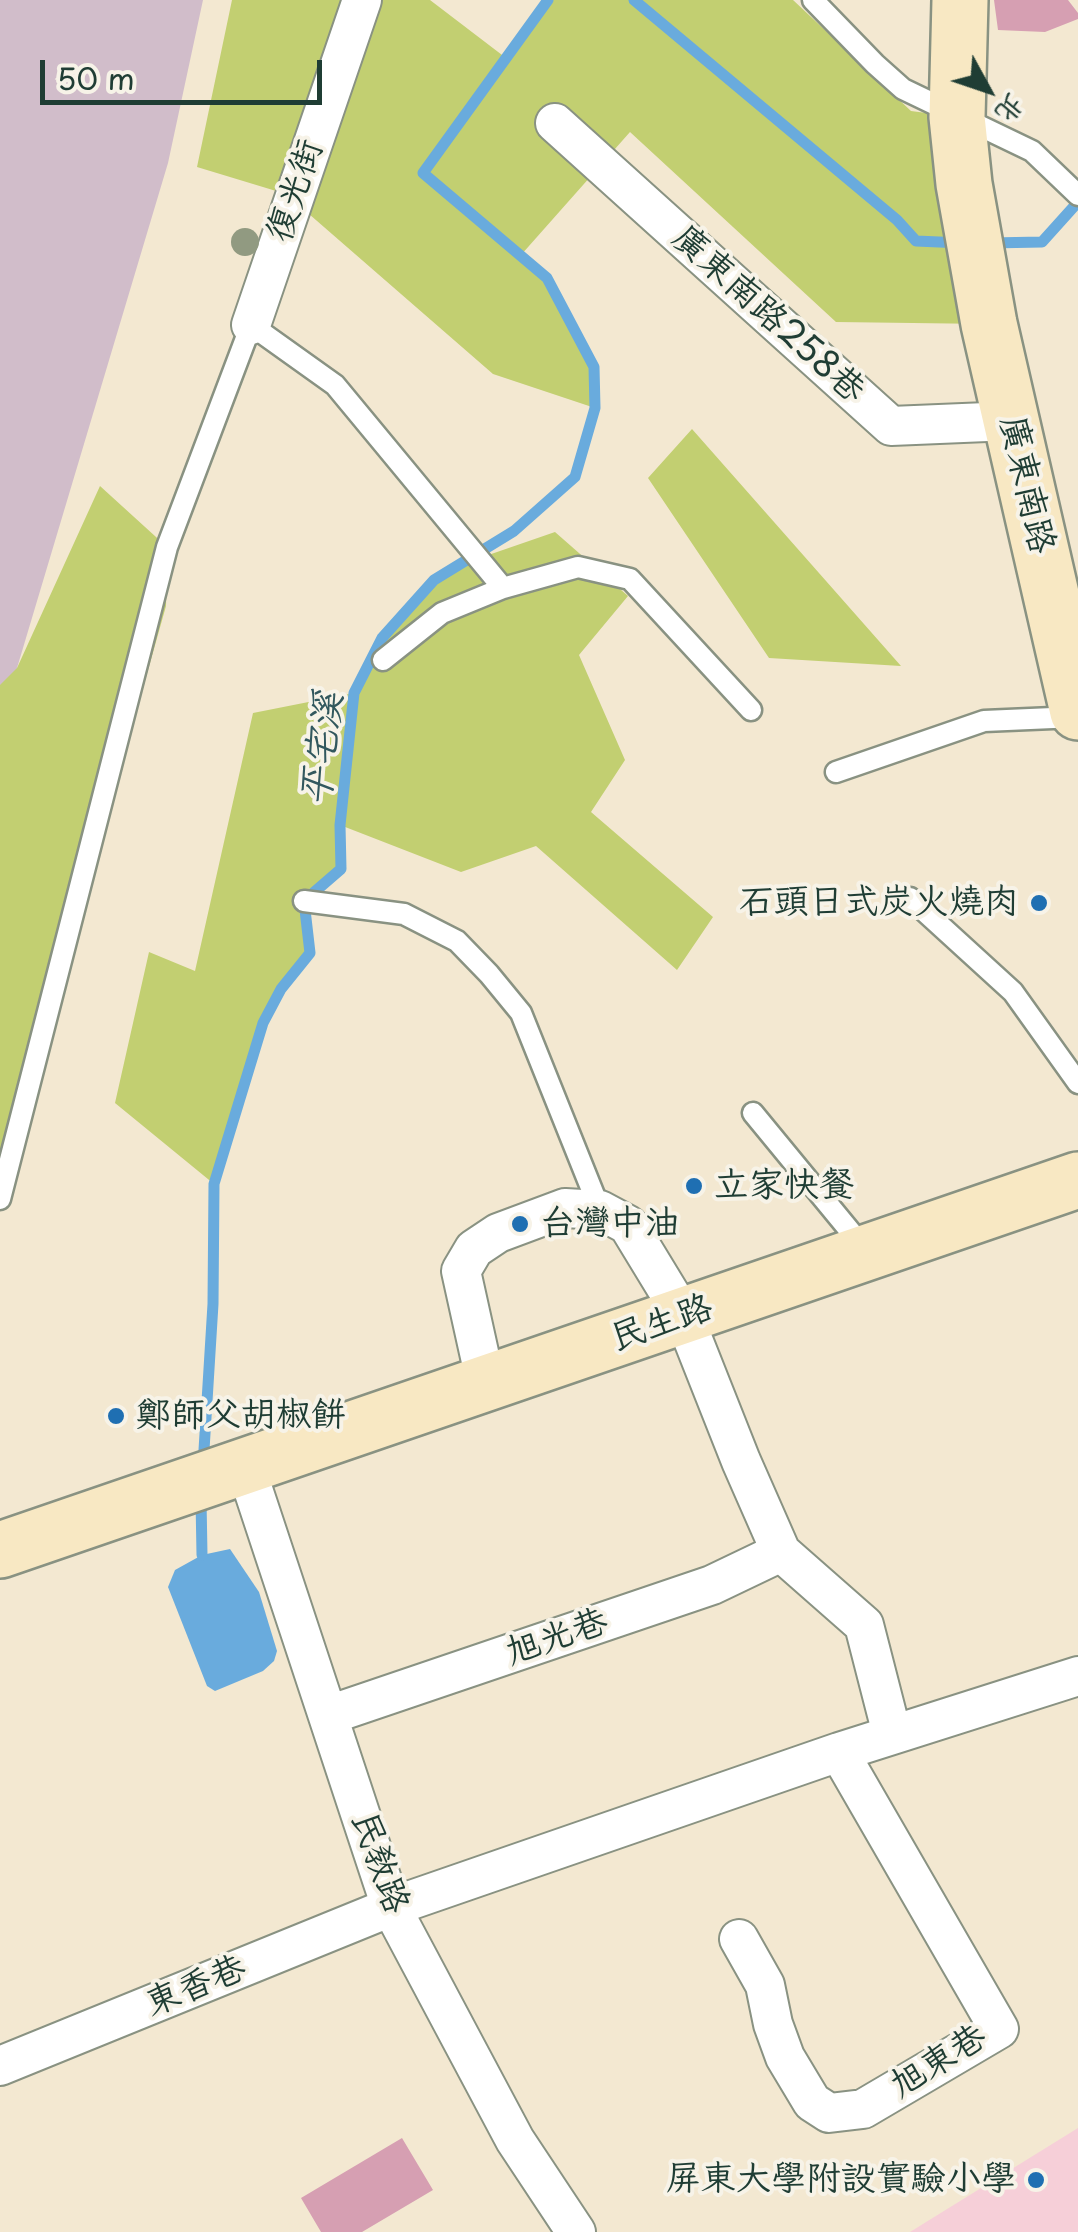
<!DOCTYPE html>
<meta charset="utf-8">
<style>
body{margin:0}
#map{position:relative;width:1078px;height:2232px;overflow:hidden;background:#f3e8d1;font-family:"Playpen Sans","LXGW WenKai TC",sans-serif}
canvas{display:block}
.north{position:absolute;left:938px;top:40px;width:100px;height:100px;-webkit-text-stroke:8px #f7f3e8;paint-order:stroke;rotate:130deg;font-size:28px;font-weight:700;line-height:40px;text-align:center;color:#1f3d34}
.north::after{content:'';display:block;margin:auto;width:35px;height:45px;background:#1f3d34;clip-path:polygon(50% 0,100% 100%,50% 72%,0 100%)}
.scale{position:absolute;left:40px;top:60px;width:282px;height:45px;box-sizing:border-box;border:5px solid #1f3d34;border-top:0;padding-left:12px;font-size:30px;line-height:35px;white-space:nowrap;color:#1f3d34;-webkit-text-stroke:8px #f7f3e8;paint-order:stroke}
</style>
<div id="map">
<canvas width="1078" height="2232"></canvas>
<div class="north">北</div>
<div class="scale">50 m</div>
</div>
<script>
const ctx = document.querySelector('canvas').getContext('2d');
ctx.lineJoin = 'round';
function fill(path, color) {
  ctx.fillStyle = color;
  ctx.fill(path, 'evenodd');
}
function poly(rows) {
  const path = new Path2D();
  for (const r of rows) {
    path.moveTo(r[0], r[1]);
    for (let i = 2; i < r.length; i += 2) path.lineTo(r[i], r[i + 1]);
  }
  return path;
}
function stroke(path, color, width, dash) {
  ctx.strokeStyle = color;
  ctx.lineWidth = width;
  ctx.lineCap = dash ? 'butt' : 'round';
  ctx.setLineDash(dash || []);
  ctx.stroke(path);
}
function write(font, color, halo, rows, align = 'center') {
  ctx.font = font + ' "Playpen Sans","LXGW WenKai TC",sans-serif';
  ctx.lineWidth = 8;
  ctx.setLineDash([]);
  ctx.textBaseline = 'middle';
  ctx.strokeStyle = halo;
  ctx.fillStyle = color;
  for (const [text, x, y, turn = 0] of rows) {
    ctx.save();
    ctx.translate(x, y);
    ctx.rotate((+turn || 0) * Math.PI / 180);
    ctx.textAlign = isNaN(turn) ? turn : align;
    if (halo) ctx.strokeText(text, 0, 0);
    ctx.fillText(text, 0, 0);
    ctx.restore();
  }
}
fill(poly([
 [1078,2128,1078,2232,910,2232]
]), '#f6cfd8');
fill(poly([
 [0,0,203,0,168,163,17,668,0,787]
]), '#d1bdca');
fill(poly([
 [232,0,430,0,506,58,548,0,793,0,911,111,957,117,989,324,836,322,630,132,521,255,547,278,594,367,595,408,493,374,286,194,197,167],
 [692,429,901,666,769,658,648,478],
 [100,486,167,547,166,606,62,977,0,1182,0,685,17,668],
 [555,532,628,596,579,655,625,760,591,812,713,917,677,970,536,846,461,872,340,825,341,869,305,901,310,953,281,989,263,1023,214,1184,115,1103,149,952,195,971,253,713,354,693,382,638,434,580,471,561]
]), '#c2cf71');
fill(poly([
 [230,1549,259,1592,277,1651,274,1661,263,1671,215,1691,207,1686,168,1587,175,1570,202,1555]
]), '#69abdd');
stroke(poly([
 [634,0,897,220,916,241,962,243],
 [990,243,1042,242,1078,202],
 [203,1466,213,1304,214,1184,263,1023,281,989,310,953,304,901,341,869,340,825,354,693,382,638,434,580,514,531,575,477,595,408,594,367,547,278,423,173,548,0],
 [201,1499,202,1555]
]), '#69abdd', 11);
fill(poly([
 [994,0,1068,0,1078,13,1078,19,1045,32,998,30],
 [402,2138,433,2190,362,2232,321,2232,301,2198]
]), '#d69fb2');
const lane = poly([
 [813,0,875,64,903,89,1032,151,1078,195],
 [383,660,442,613,503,588,578,567,630,579,751,710],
 [836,772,984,721,1076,717],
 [910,898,1013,992,1078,1083],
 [304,901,404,914,457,941,489,974,521,1013,600,1210],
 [753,1113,864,1248],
 [0,1199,167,547,251,325,335,385,503,588]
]);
const street = poly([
 [555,123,891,426,1011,421],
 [251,325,362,0],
 [486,1384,461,1271,474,1249,498,1233,565,1208,600,1210,628,1225,684,1317,741,1461,781,1552,864,1625,892,1734],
 [245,1465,391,1907,515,2140,576,2232],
 [329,1715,712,1585,781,1552],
 [739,1939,765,1985,773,2024,785,2057,812,2102,829,2113,863,2109,999,2029,839,1752],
 [0,2066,391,1907,839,1752,1078,1676]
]);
const secondary = poly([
 [960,0,957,117,964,184,989,324,1078,712],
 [0,1550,1078,1180]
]);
stroke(lane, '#899282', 25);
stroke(street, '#899282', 42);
stroke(secondary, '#899282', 60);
stroke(lane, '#fff', 20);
stroke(street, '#fff', 38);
stroke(secondary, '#f8e8c3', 55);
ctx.fillStyle = '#919a81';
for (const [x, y] of [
 [245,242]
]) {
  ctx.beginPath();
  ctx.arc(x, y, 14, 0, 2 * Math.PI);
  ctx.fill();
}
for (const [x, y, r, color] of [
 [1039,903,10,"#1f6fb2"],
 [694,1186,10,"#1f6fb2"],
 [520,1224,10,"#1f6fb2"],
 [116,1416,10,"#1f6fb2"],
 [1036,2180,10,"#1f6fb2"]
]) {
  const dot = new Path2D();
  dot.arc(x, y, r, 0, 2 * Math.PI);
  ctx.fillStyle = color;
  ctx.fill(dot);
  stroke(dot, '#f7f3e8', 4);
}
write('35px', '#1f3d34', '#f7f3e8', [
 ["復光街",296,191,-71],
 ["廣東南路258巷",768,315,42],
 ["廣東南路",1026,485,77],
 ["民生路",662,1324,-19],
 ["旭光巷",557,1638,-19],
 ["民教路",379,1863,70],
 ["東香巷",196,1987,-22],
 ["旭東巷",939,2062,-32]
]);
write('35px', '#1f3d34', '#f7f3e8', [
 ["石頭日式炭火燒肉",1019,903,"right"],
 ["立家快餐",714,1186],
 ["台灣中油",540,1224],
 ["鄭師父胡椒餅",136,1416],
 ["屏東大學附設實驗小學",1016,2180,"right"]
], 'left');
write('italic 38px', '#32585e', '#f7f3e8', [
 ["平宅溪",324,749,-83]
]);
</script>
